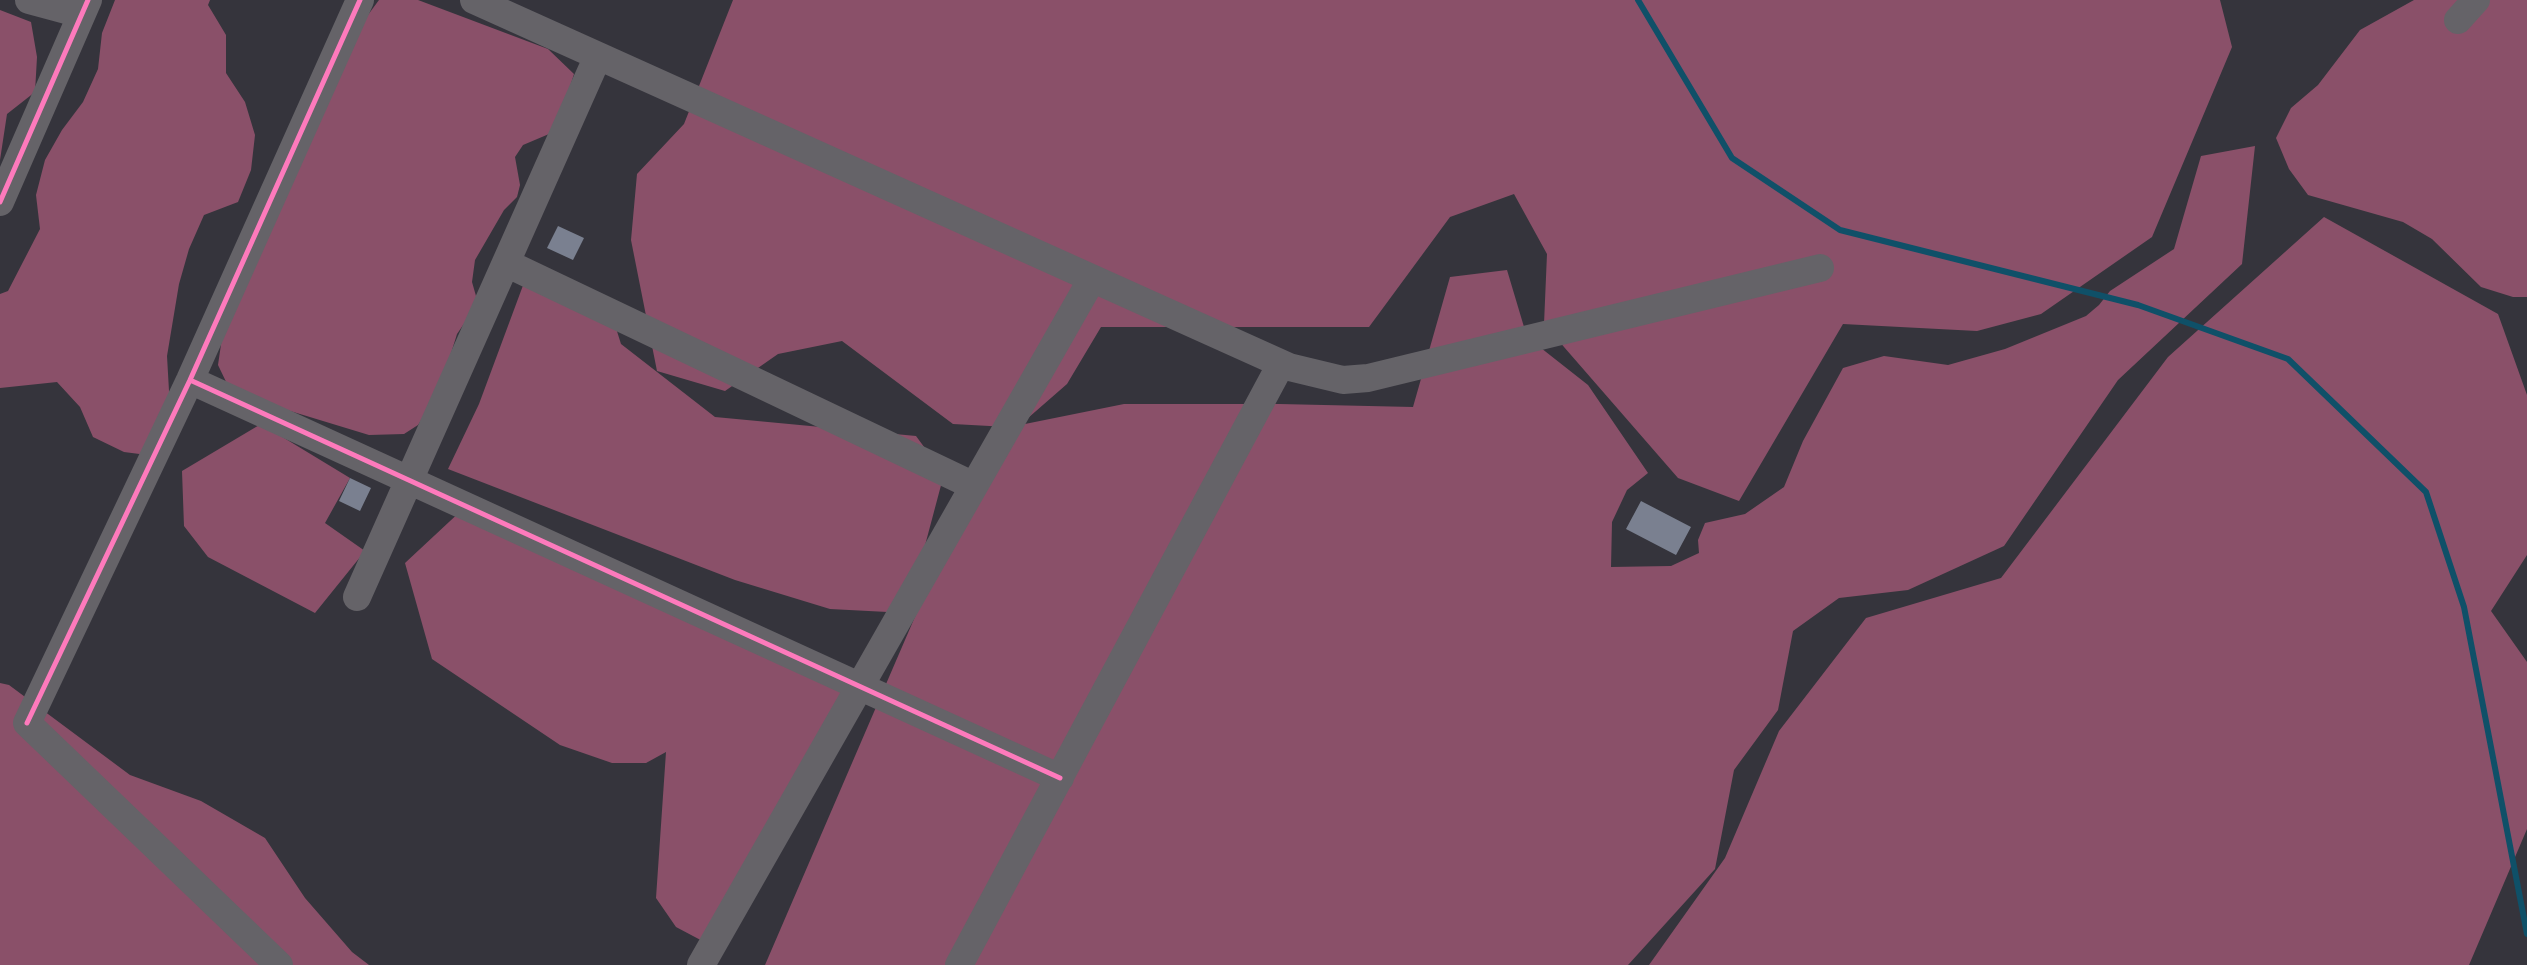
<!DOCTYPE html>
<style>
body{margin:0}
canvas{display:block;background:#35343c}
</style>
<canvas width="2527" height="965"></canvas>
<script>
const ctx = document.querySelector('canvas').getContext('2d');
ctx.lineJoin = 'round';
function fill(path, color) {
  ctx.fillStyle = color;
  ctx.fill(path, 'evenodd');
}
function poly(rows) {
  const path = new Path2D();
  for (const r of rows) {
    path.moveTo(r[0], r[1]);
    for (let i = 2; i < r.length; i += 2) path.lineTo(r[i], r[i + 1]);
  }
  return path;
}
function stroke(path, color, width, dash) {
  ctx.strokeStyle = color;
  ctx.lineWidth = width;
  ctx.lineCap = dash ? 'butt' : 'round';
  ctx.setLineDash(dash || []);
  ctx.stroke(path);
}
fill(poly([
 [115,0,210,0,208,5,226,35,226,73,245,102,255,135,251,170,238,202,204,215,189,249,179,284,167,356,171,426,155,456,124,452,93,437,80,407,57,382,0,388,0,294,8,291,40,229,36,195,45,160,62,130,83,102,98,69,102,33],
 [379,0,418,0,548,49,574,74,558,124,549,134,523,145,515,157,520,185,517,197,504,210,475,260,472,282,478,303,457,334,438,395,418,425,404,434,369,435,277,407,230,390,218,365,223,331,351,38],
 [733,0,2220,0,2232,47,2152,237,2041,314,1977,331,1843,324,1739,501,1678,478,1544,324,1547,254,1514,194,1450,217,1369,327,1101,327,1067,384,1020,425,1124,404,1279,404,1413,407,1450,277,1507,270,1527,337,1588,385,1648,473,1627,490,1612,522,1611,567,1671,566,1699,553,1698,540,1705,523,1745,514,1784,487,1803,441,1843,368,1884,356,1948,365,2005,349,2086,316,2099,305,2110,291,2174,249,2201,156,2255,146,2242,264,2118,380,2004,546,1908,590,1839,598,1793,631,1778,710,1734,770,1715,869,1628,965,765,965,936,568,1008,427,953,424,842,341,778,354,725,391,657,371,631,240,637,174,684,124],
 [2414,0,2527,0,2527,297,2513,297,2481,287,2432,239,2403,222,2308,195,2289,169,2276,138,2291,108,2318,85,2360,30],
 [0,10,31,22,37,57,35,92,7,114,0,160],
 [2324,217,2498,314,2527,395,2527,555,2491,611,2527,662,2527,829,2469,965,1649,965,1725,858,1779,731,1866,618,2001,578,2168,357],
 [528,272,610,309,621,344,715,417,916,436,944,474,907,613,830,609,735,580,448,469,479,404],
 [261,424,350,478,325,523,365,551,315,613,208,557,184,526,182,471],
 [464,508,845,685,710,945,676,927,656,898,666,752,646,763,612,763,560,745,432,659,405,563],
 [0,683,9,685,130,775,201,801,265,838,305,898,352,952,369,965,0,965]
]), '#8a5069');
stroke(poly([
 [1638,0,1732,158,1840,230,2138,305,2288,359,2426,492,2464,607,2527,934]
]), '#0f5068', 6);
fill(poly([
 [558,226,584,238,573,260,547,248],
 [350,478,371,488,360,511,339,501],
 [1641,501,1691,527,1676,555,1626,529]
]), '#7a8090');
stroke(poly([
 [29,0,81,14],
 [474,0,1289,367,1343,380,1368,378,1820,268],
 [2458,20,2476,0],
 [0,202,88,0],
 [506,263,974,486],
 [190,380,1060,778],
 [357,597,598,56],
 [279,965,27,723,190,380,360,0],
 [701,965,1092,279],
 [959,965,1281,364]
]), '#656368', 28);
stroke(poly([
 [0,202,88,0],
 [190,380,1060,778],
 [27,723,190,380,360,0]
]), '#fd7abc', 5);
</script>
